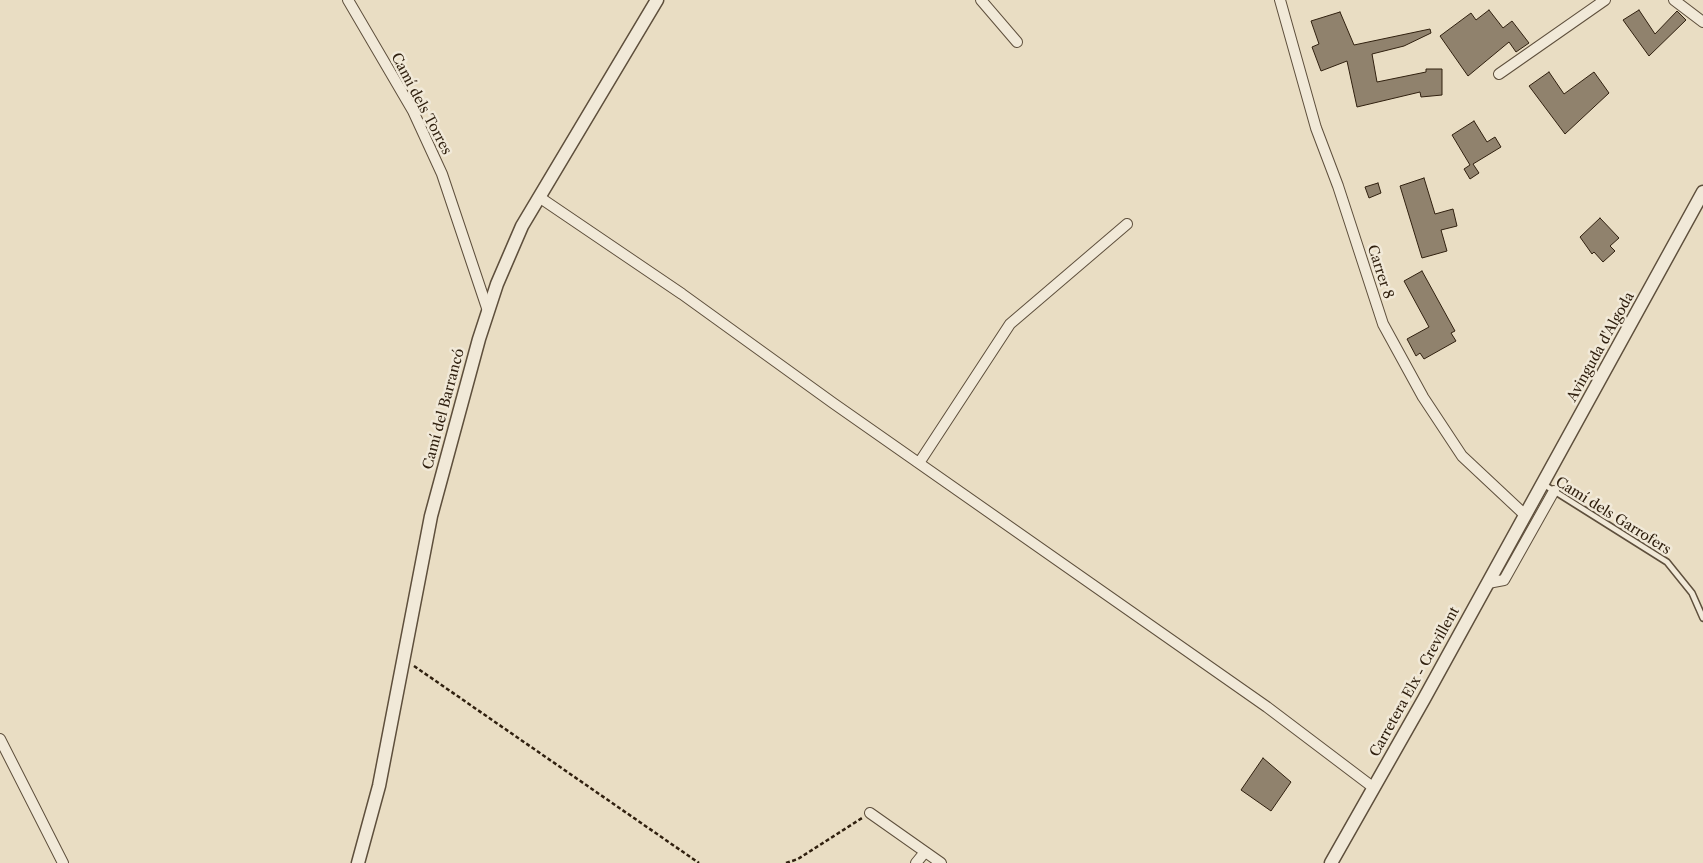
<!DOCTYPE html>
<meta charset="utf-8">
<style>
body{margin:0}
canvas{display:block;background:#e9ddc3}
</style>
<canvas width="1703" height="863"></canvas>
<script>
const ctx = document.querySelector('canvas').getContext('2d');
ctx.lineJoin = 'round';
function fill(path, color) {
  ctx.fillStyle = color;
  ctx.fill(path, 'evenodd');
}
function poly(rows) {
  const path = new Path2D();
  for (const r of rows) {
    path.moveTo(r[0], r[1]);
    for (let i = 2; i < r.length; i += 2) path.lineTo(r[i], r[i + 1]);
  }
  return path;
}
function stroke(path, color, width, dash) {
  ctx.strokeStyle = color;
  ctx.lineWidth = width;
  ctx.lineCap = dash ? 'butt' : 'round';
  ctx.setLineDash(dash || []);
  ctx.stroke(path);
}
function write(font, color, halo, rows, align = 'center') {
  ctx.font = font + ' "Libre Caslon Text",serif';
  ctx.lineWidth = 5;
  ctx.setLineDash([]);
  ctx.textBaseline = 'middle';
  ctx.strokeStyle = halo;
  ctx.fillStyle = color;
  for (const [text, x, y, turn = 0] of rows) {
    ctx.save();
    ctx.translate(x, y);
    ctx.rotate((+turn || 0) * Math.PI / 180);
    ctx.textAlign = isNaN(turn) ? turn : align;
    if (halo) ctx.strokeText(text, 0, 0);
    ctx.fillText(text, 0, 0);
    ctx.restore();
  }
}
const building = poly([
 [1489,10,1503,28,1512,21,1529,43,1516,52,1509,42,1468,76,1440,36,1471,13,1476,20,1489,10],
 [1639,10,1655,34,1677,11,1686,20,1649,56,1623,20,1639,10],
 [1340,12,1354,45,1430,29,1431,33,1404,46,1372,54,1377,82,1426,72,1426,69,1442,69,1442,95,1421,97,1420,92,1357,107,1347,61,1321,71,1312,47,1319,44,1311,21,1340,12],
 [1549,72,1564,94,1594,72,1609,93,1565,134,1529,86,1549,72],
 [1474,121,1487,142,1495,137,1501,147,1473,164,1479,173,1470,179,1464,169,1470,165,1452,135,1474,121],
 [1424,178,1435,214,1453,209,1457,226,1441,230,1447,251,1422,258,1400,186,1424,178],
 [1378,183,1381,193,1369,198,1365,187,1378,183],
 [1600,218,1619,238,1610,246,1615,251,1603,262,1594,252,1592,254,1580,237,1600,218],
 [1422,271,1455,331,1451,333,1456,341,1424,359,1420,353,1416,356,1407,339,1429,327,1404,281,1422,271],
 [1263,758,1291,782,1271,811,1241,790,1263,758]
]);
fill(building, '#90826d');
stroke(building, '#30200f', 1);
const service = poly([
 [1543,484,1667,562,1692,593,1703,618]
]);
const minor = poly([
 [348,0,413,111,442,174,488,311],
 [981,0,1017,42],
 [1280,0,1316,128,1338,186,1383,324,1423,397,1462,456,1525,515],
 [1674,0,1703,22],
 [1499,74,1605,0],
 [539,197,682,294,833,403,1267,707,1374,788],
 [919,463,1010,324,1127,224],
 [1488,583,1504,580,1554,491],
 [0,739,63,863],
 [870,813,941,863],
 [916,863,925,852]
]);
const tertiary = poly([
 [358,863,379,786,431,516,479,339,497,284,522,226,657,0],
 [1331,863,1424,699,1703,192]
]);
stroke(service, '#5e4f3c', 8);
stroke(minor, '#5e4f3c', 12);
stroke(tertiary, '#5e4f3c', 15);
stroke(poly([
 [414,666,699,863],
 [786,863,798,859,862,818]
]), '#30200f', 2.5, [4, 2.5]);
stroke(service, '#f1e9d8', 5);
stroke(minor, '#f1e9d8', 10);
stroke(tertiary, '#f1e9d8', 12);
write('14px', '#30200f', '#f1e9d8', [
 ["Camí dels Torres",421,104,62],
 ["Carrer 8",1380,272,72],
 ["Avinguda d'Algoda",1601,347,-61],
 ["Camí del Barrancó",444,409,-75],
 ["Camí dels Garrofers",1613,516,32],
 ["Carretera Elx - Crevillent",1415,682,-61]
]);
</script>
